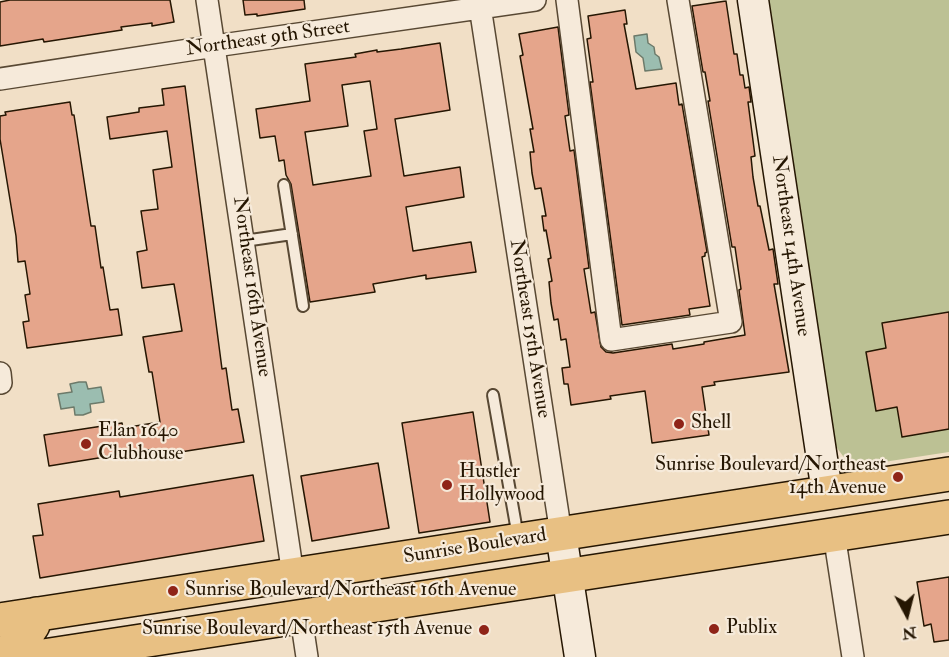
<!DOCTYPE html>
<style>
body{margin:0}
#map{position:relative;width:949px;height:657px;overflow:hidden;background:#f1dfc6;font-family:"IM FELL Double Pica",serif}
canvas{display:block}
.north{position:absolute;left:877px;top:585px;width:60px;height:60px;-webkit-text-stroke:4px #f6eada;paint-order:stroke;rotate:173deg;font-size:16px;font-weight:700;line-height:24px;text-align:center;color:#251602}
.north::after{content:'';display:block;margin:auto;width:21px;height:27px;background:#251602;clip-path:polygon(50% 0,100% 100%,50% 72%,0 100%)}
</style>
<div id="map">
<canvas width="949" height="657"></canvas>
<div class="north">N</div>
</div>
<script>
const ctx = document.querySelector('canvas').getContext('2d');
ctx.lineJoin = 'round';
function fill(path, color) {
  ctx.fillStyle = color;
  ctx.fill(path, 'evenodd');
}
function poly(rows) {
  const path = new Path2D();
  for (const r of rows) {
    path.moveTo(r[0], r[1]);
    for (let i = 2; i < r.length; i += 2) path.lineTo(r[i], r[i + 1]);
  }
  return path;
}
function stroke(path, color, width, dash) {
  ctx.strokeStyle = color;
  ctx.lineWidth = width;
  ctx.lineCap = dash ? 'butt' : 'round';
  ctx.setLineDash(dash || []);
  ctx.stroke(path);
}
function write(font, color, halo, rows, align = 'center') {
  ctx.font = font + ' "IM FELL Double Pica",serif';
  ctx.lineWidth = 4.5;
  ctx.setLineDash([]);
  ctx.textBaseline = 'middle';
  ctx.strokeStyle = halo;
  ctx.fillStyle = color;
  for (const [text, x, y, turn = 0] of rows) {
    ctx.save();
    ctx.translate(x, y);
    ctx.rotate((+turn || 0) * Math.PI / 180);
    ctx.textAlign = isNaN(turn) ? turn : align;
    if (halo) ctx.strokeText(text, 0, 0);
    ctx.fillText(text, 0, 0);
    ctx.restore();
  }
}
fill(poly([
 [765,0,949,0,949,452,851,467,832,441]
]), '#bcc194');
const water = poly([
 [647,34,648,43,654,47,655,54,659,57,662,69,645,71,643,58,636,52,634,36,647,34],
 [79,382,86,382,88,389,101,387,104,402,90,404,91,412,83,415,75,415,74,407,61,409,58,394,72,392,70,384,79,382]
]);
fill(water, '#9bbdb0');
stroke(water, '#6c7a6a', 1.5);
const building = poly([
 [10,0,170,0,174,22,152,26,152,23,121,27,122,30,44,42,43,39,0,46,0,2,10,0],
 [243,0,304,0,305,9,257,16,257,14,245,15,243,0],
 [726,1,734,54,737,54,740,75,743,75,745,88,749,87,751,102,748,102,755,156,751,157,753,177,758,206,760,206,769,250,773,249,778,284,774,284,789,372,714,382,715,385,702,387,709,435,652,443,645,391,610,396,611,399,571,405,568,384,564,384,562,368,570,367,566,339,561,340,558,319,554,320,551,303,549,282,552,281,548,259,551,258,546,230,544,231,542,216,546,216,541,188,535,189,532,173,530,152,534,152,530,129,533,129,520,56,523,55,519,34,558,27,569,115,565,116,570,151,574,150,589,268,584,269,591,313,595,312,601,347,606,352,613,353,672,344,673,349,704,344,704,342,745,335,739,290,741,289,735,247,732,247,708,101,710,101,705,72,703,72,692,6,726,1],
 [625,10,627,24,624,24,636,89,676,83,679,105,682,104,707,252,705,253,705,256,702,257,710,306,689,309,690,315,622,325,590,82,593,82,587,39,591,38,588,16,625,10],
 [440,43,450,110,395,119,404,176,460,167,464,197,406,207,413,251,471,242,476,272,426,279,426,275,373,284,375,292,310,302,291,184,286,175,284,160,279,161,275,136,260,138,256,109,310,101,305,64,356,57,355,54,377,50,377,52,401,49,440,43],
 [370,81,377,129,364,131,371,176,313,185,305,132,348,126,342,85,370,81],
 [185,86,222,369,226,368,232,410,238,409,244,442,155,456,154,449,49,466,44,435,122,423,123,428,160,422,152,372,149,372,143,337,182,331,174,284,142,288,137,252,147,250,141,211,158,209,153,170,172,167,167,131,110,139,107,117,139,112,139,108,164,105,162,89,185,86],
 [70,102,72,115,74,115,91,226,95,226,101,268,103,267,110,310,118,309,122,335,27,348,23,322,29,321,25,295,30,294,25,261,18,262,16,236,0,139,0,116,6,115,5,112,70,102],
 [949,312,949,429,902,437,897,407,876,411,866,352,886,348,882,323,949,312],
 [473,412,490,522,419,533,402,423,473,412],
 [378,463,389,528,312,541,301,476,378,463],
 [253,475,264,541,40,578,33,536,43,535,38,504,119,491,120,497,253,475],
 [949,577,949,640,934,642,931,624,924,626,917,582,949,577]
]);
fill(building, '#e5a58b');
stroke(building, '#251602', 1.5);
const lane = poly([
 [284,185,303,306],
 [244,241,292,234],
 [493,395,518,537]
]);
const street = poly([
 [207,0,293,575],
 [479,0,561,534],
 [567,0,611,340,731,322,678,0],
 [0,79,215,46,535,0],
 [0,373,1,383],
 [834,534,853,657],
 [301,617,307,657]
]);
const secondary = poly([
 [753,0,827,492],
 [561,534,580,657]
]);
const primary = poly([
 [0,620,949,474],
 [2,657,25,637,33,625,36,614],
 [37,657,949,517]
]);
stroke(lane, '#584833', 14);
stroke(street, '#584833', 24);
stroke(secondary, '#251602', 33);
stroke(primary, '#251602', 36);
stroke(lane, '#f6eada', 10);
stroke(street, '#f6eada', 21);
stroke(secondary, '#f6eada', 30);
stroke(primary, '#e8c083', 33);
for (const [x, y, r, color] of [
 [679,424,6,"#8f2418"],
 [86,444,6,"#8f2418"],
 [898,477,6,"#8f2418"],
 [447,485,6,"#8f2418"],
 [173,591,6,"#8f2418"],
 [714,629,6,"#8f2418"],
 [484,630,6,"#8f2418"]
]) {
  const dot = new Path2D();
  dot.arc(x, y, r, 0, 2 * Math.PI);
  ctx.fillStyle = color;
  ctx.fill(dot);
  stroke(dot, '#f6eada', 2);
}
write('20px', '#251602', '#f6eada', [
 ["Northeast 9th Street",268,39,-8],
 ["Northeast 14th Avenue",790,246,82],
 ["Northeast 16th Avenue",251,287,82],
 ["Northeast 15th Avenue",529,329,81],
 ["Sunrise Boulevard",475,547,-9]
]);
write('20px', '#251602', '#f6eada', [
 ["Shell",691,424],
 ["Elan 1640",98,432],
 ["Clubhouse",98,455],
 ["Sunrise Boulevard/Northeast",886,466,"right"],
 ["14th Avenue",886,489,"right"],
 ["Hustler",459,473],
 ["Hollywood",459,496],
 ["Sunrise Boulevard/Northeast 16th Avenue",185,591],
 ["Publix",726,629],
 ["Sunrise Boulevard/Northeast 15th Avenue",472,630,"right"]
], 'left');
</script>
